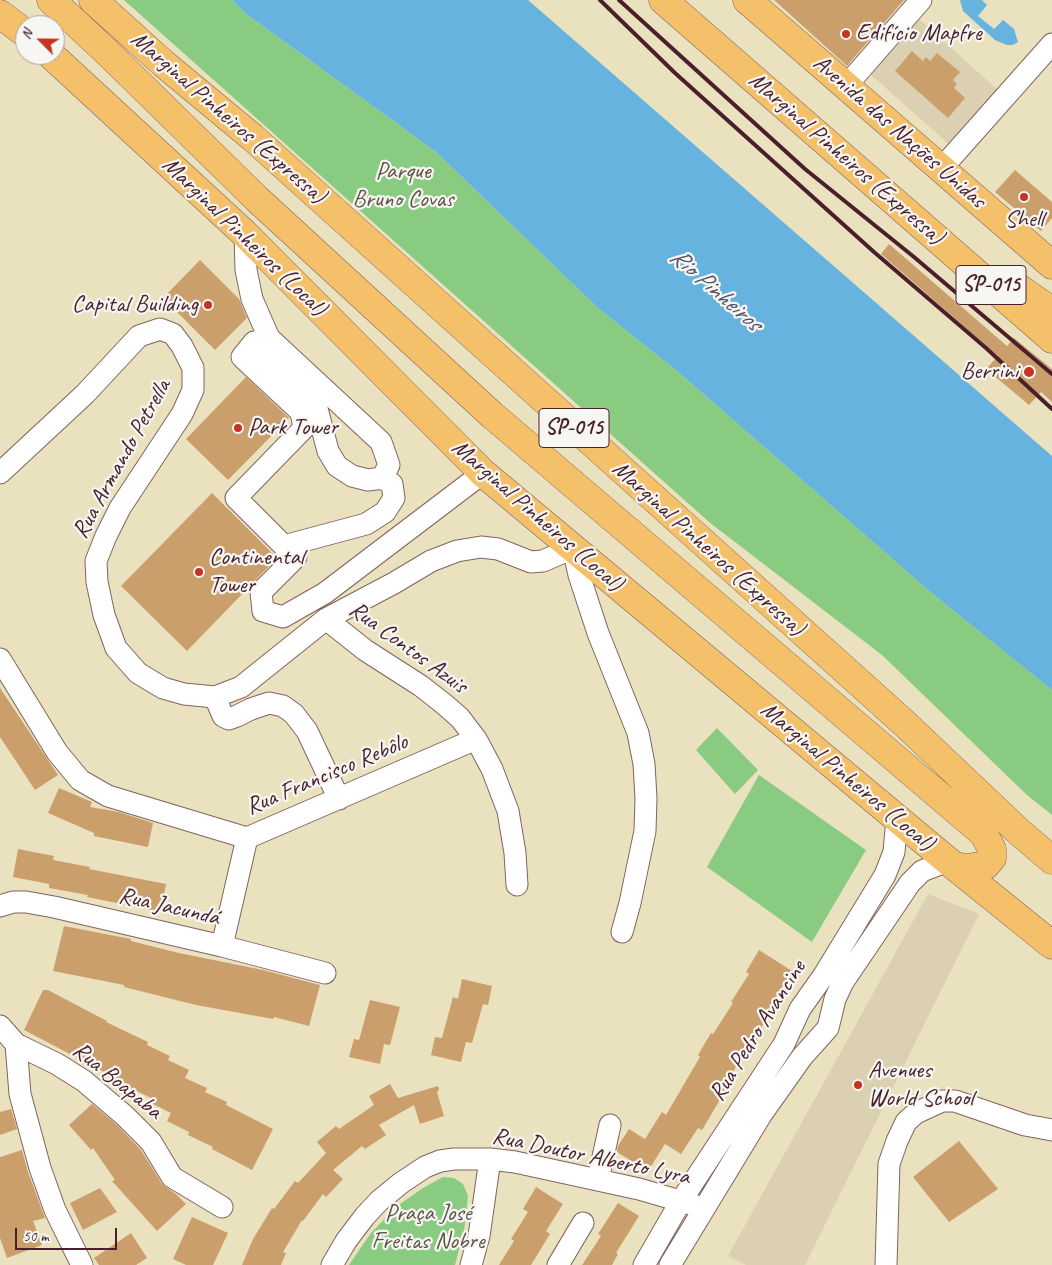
<!DOCTYPE html>
<meta charset="utf-8">
<style>
body{margin:0}
#map{position:relative;width:1052px;height:1265px;overflow:hidden;background:#eae1bf;font-family:Caveat,sans-serif}
canvas{display:block}
.north{position:absolute;left:15px;top:15px;width:50px;height:50px;box-sizing:border-box;background:#f6f6f2;border:1px solid #b1a0a2;border-radius:50%;rotate:293deg;font-size:14px;font-weight:700;line-height:20px;text-align:center;color:#4a1f2b}
.north::after{content:'';display:block;margin:auto;width:18px;height:22px;background:#c8321e;clip-path:polygon(50% 0,100% 100%,50% 72%,0 100%)}
.scale{position:absolute;left:15px;top:1228px;width:102px;height:22px;box-sizing:border-box;border:2px solid #4a1f2b;border-top:0;padding-left:6px;font-size:15px;line-height:18px;white-space:nowrap;color:#4a1f2b;-webkit-text-stroke:4px #f6f6f2;paint-order:stroke}
</style>
<div id="map">
<canvas width="1052" height="1265"></canvas>
<div class="north">N</div>
<div class="scale">50 m</div>
</div>
<script>
const ctx = document.querySelector('canvas').getContext('2d');
ctx.lineJoin = 'round';
function fill(path, color) {
  ctx.fillStyle = color;
  ctx.fill(path, 'evenodd');
}
function poly(rows) {
  const path = new Path2D();
  for (const r of rows) {
    path.moveTo(r[0], r[1]);
    for (let i = 2; i < r.length; i += 2) path.lineTo(r[i], r[i + 1]);
  }
  return path;
}
function stroke(path, color, width, dash) {
  ctx.strokeStyle = color;
  ctx.lineWidth = width;
  ctx.lineCap = dash ? 'butt' : 'round';
  ctx.setLineDash(dash || []);
  ctx.stroke(path);
}
function write(font, color, halo, rows, align = 'center') {
  ctx.font = font + ' Caveat,sans-serif';
  ctx.lineWidth = 4.5;
  ctx.setLineDash([]);
  ctx.textBaseline = 'middle';
  ctx.strokeStyle = halo;
  ctx.fillStyle = color;
  for (const [text, x, y, turn = 0] of rows) {
    ctx.save();
    ctx.translate(x, y);
    ctx.rotate((+turn || 0) * Math.PI / 180);
    ctx.textAlign = isNaN(turn) ? turn : align;
    if (halo) ctx.strokeText(text, 0, 0);
    ctx.fillText(text, 0, 0);
    ctx.restore();
  }
}
fill(poly([
 [919,19,999,91,951,146,870,74],
 [928,894,979,914,805,1265,746,1265,728,1256]
]), '#dbd0b1');
fill(poly([
 [124,0,232,0,245,13,436,152,598,308,677,371,934,595,1052,690,1052,815,1027,795,882,655,709,522],
 [717,728,758,770,735,794,696,750],
 [759,775,866,850,812,942,707,867],
 [443,1177,454,1178,463,1184,468,1196,464,1231,455,1265,349,1265,371,1233,397,1206,423,1188]
]), '#8acb82');
fill(poly([
 [232,0,528,0,1052,456,1052,690,934,595,677,371,598,308,436,152,245,13],
 [960,0,982,0,987,5,978,16,994,29,1003,20,1014,29,1018,42,1013,45,1007,45,995,40,963,11]
]), '#66b3df');
fill(poly([
 [774,0,904,0,847,66],
 [912,51,923,61,926,57,930,61,937,53,960,72,953,80,957,84,954,88,965,98,948,118,895,71],
 [1015,170,1052,202,1052,218,1041,231,995,192],
 [889,244,1007,346,1014,338,1052,369,1052,402,1041,392,1029,405,986,369,998,356,881,254],
 [200,260,239,299,247,318,215,350,163,298],
 [246,377,289,418,228,480,186,439],
 [212,493,277,558,187,651,121,586],
 [0,688,58,775,35,790,0,737],
 [59,788,92,802,90,807,119,812,153,823,148,847,94,836,94,833,48,813],
 [18,849,54,856,53,860,90,867,89,869,166,884,161,912,87,897,88,895,49,888,49,884,13,877],
 [64,926,131,939,131,941,179,953,263,970,320,985,309,1026,274,1017,273,1019,196,1005,124,987,124,985,53,971],
 [759,950,792,971,774,1000,777,1001,761,1028,763,1029,749,1051,747,1049,728,1080,731,1081,702,1130,698,1128,681,1154,665,1144,648,1171,617,1152,618,1146,629,1129,645,1139,662,1112,666,1115,700,1057,698,1055,711,1033,713,1034,733,1003,731,1002,749,974,746,972],
 [462,979,492,986,488,1005,483,1004,472,1043,466,1042,461,1062,431,1055,435,1037,442,1038,453,997,458,999],
 [43,990,48,990,63,998,107,1021,106,1022,148,1042,147,1045,170,1056,168,1060,189,1070,185,1078,207,1088,205,1092,227,1102,226,1105,273,1129,252,1170,212,1149,213,1147,188,1135,189,1132,167,1121,171,1113,149,1102,151,1098,130,1088,131,1086,24,1030],
 [370,1000,400,1007,390,1045,384,1044,380,1064,349,1057,354,1039,359,1040],
 [390,1084,398,1098,438,1086,439,1090,437,1092,444,1116,420,1124,414,1105,379,1125,386,1135,365,1149,362,1146,333,1170,343,1179,326,1197,323,1194,303,1221,302,1220,283,1252,286,1253,281,1265,242,1265,253,1239,272,1208,274,1209,295,1181,298,1183,326,1153,317,1142,336,1126,339,1129,374,1105,369,1096],
 [92,1104,117,1125,141,1150,162,1184,177,1195,186,1204,157,1231,112,1181,115,1180,93,1148,91,1150,69,1125],
 [11,1109,17,1129,0,1135,0,1112],
 [959,1141,998,1189,949,1222,913,1177],
 [22,1150,28,1172,45,1218,33,1221,42,1245,7,1258,0,1238,0,1157],
 [536,1187,563,1204,546,1231,550,1234,531,1265,499,1265,514,1241,511,1239,528,1212,523,1209],
 [100,1188,117,1212,83,1230,70,1203],
 [618,1203,639,1216,616,1253,618,1254,612,1265,582,1265,601,1236,598,1234],
 [192,1217,228,1233,213,1265,186,1265,173,1259],
 [131,1233,147,1258,136,1265,99,1265,94,1258]
]), '#cb9f6c');
const minor = poly([
 [846,86,921,0],
 [941,169,1052,44],
 [245,234,246,270,252,299,269,338,381,442,389,465,382,478,368,480,352,476,337,466,328,451,315,401,302,386,254,342,242,357,301,412,304,428],
 [304,428,236,498,284,546,366,524,385,512,394,498,392,484,382,478],
 [0,473,85,394,139,336,160,329,173,334,182,346,193,368,193,390,182,414,120,508,106,536,96,561,97,582,104,615,116,648,138,673,163,688,184,694,215,697,241,687,326,619,394,583,431,561,457,551,481,547,498,549,531,562,543,561,573,548,579,575,598,633,638,733,644,764,646,798,645,831,630,903,622,932],
 [284,546,296,557,261,592,263,611,283,617,325,593,483,473],
 [326,619,365,650,421,686,444,704,460,718,476,739,492,769,508,811,515,853,517,885],
 [0,659,57,752,80,780,108,796,247,838,476,739],
 [215,697,223,716,229,719,237,716,251,709,269,703,283,706,294,714,307,731,339,799],
 [0,906,13,902,26,902,54,907,222,946,325,973],
 [222,946,247,838],
 [0,1026,16,1044,20,1094,40,1168,55,1210,82,1265],
 [16,1044,57,1064,84,1081,125,1116,151,1142,172,1177,222,1207],
 [598,1180,610,1125],
 [332,1265,346,1241,365,1216,379,1201,401,1183,425,1167,440,1161,454,1159,490,1159,515,1162,639,1189,694,1205],
 [471,1265,479,1236,490,1159],
 [558,1265,583,1223],
 [644,1265,681,1201,784,1044,800,1009,824,975,885,875,894,852,897,818],
 [670,1265,761,1115,802,1057,828,1028,835,999,843,982,910,883,922,871,948,861],
 [886,1265,889,1164,897,1141,906,1122,916,1113,942,1101,955,1101,1025,1125,1052,1130]
]);
const highway = poly([
 [51,0,109,54,257,199,492,415,983,833,992,849,992,858,986,865,968,868,954,866],
 [93,0,164,64,252,137,904,723,1018,831,1052,860],
 [663,0,1052,339],
 [747,0,1052,265],
 [0,14,25,33],
 [51,55,245,234,483,473,948,861,1052,945],
 [1010,282,1052,311]
]);
stroke(minor, '#82635f', 23);
stroke(highway, '#82635f', 29);
stroke(minor, '#fff', 21);
stroke(highway, '#f4c16a', 28);
stroke(poly([
 [600,0,675,73,874,252,986,348,1052,409],
 [619,0,805,169,914,257,1052,374]
]), '#4a1f2b', 4);
for (const [x, y, r, color] of [
 [846,34,5,"#c8321e"],
 [1024,197,5,"#c8321e"],
 [208,305,5,"#c8321e"],
 [1029,372,6,"#c8321e"],
 [238,428,5,"#c8321e"],
 [199,572,5,"#c8321e"],
 [858,1085,5,"#c8321e"]
]) {
  const dot = new Path2D();
  dot.arc(x, y, r, 0, 2 * Math.PI);
  ctx.fillStyle = color;
  ctx.fill(dot);
  stroke(dot, '#f6f6f2', 2);
}
for (const [x, y, w] of [
 [991,285,70],
 [574,428,70]
]) {
  const box = new Path2D();
  box.roundRect(x - w / 2, y - 19.5, w, 39, 4);
  ctx.fillStyle = '#f6f6f2';
  ctx.fill(box);
  stroke(box, '#4a1f2b', 1);
}
write('bold 22px', '#4a1f2b', null, [
 ["SP-015",991,285],
 ["SP-015",574,428]
]);
write('24px', '#4a1f2b', '#f6f6f2', [
 ["Edifício Mapfre",856,34],
 ["Shell",1024,220,"center"],
 ["Capital Building",198,305,"right"],
 ["Berrini",1018,372,"right"],
 ["Park Tower",248,428],
 ["Continental",209,558],
 ["Tower",209,586],
 ["Avenues",868,1071],
 ["World School",868,1099]
], 'left');
write('24px', '#4a1f2b', '#f6f6f2', [
 ["Marginal Pinheiros (Expressa)",228,118,41],
 ["Avenida das Nações Unidas",899,132,41],
 ["Marginal Pinheiros (Expressa)",846,159,41],
 ["Marginal Pinheiros (Local)",244,237,44],
 ["Rua Armando Petrella",122,459,-61],
 ["Marginal Pinheiros (Local)",537,516,41],
 ["Marginal Pinheiros (Expressa)",708,549,42],
 ["Rua Contos Azuis",408,648,36],
 ["Rua Francisco Rebôlo",327,775,-23],
 ["Marginal Pinheiros (Local)",847,777,40],
 ["Rua Jacundá",169,907,13],
 ["Rua Pedro Avancine",758,1031,-58],
 ["Rua Boapaba",117,1081,39],
 ["Rua Doutor Alberto Lyra",591,1157,12]
]);
write('24px', '#5d5345', '#f6f6f2', [
 ["Parque",403,172],
 ["Bruno Covas",403,200],
 ["Praça José",428,1214],
 ["Freitas Nobre",428,1242]
]);
write('italic 25px', '#54536a', '#f6f6f2', [
 ["Rio Pinheiros",715,290,41]
]);
</script>
